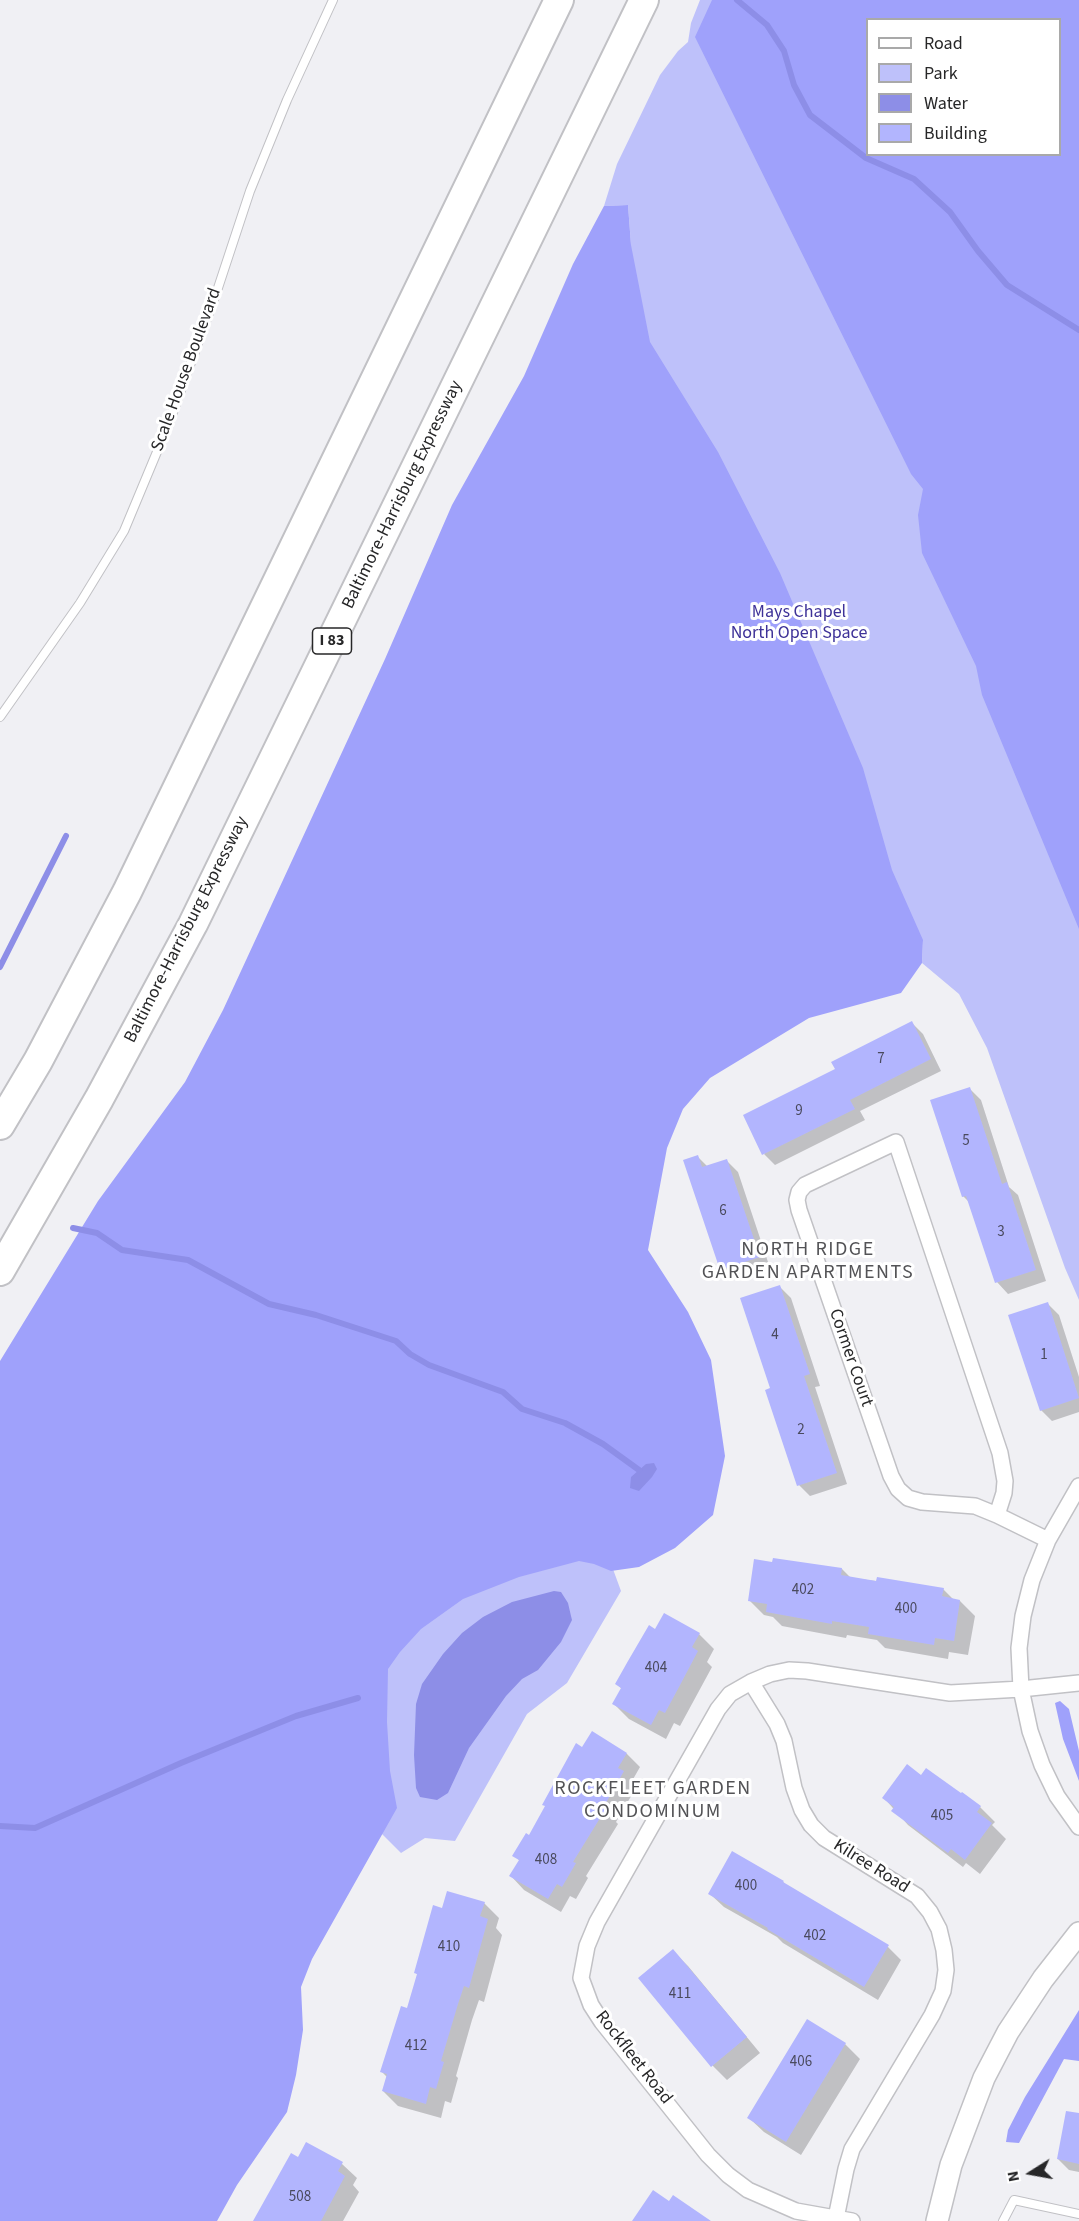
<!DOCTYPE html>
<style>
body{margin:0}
#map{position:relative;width:1079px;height:2221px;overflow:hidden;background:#f0f0f4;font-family:"Source Sans 3",sans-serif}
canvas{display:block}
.legend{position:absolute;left:866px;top:18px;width:195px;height:138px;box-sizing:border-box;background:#fff;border:2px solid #a9a9a9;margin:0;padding:8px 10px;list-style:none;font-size:18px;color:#272728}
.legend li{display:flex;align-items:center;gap:12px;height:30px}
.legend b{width:30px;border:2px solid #a9a9a9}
.north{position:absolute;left:1001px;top:2143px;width:60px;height:60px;-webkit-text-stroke:4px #fff;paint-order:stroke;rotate:259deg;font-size:16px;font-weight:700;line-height:24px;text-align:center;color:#272728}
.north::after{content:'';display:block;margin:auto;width:21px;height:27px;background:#272728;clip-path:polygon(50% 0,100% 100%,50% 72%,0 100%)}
</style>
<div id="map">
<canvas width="1079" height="2221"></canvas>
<ul class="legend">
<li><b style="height:8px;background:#fff"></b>Road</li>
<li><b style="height:16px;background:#bec1fa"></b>Park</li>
<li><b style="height:16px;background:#8d8ee7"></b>Water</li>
<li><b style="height:16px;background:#b2b5fe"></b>Building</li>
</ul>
<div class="north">N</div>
</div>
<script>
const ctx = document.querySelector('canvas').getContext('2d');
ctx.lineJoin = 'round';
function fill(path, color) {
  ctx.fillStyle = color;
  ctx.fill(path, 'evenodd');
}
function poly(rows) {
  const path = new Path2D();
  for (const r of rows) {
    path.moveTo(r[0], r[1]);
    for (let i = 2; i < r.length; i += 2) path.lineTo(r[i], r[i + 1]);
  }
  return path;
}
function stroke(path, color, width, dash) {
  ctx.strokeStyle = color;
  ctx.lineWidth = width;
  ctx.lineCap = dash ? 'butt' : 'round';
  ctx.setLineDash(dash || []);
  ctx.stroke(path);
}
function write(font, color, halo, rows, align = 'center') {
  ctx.font = font + ' "Source Sans 3",sans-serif';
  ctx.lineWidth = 6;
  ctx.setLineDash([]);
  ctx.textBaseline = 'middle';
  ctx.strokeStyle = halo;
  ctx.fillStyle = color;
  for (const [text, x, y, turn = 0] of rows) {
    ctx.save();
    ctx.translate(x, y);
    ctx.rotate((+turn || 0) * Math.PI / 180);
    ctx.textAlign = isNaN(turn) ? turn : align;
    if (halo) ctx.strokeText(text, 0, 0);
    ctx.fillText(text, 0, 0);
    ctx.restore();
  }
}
fill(poly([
 [700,0,1079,0,1079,1300,1065,1268,987,1048,959,994,922,963,923,940,485,1135,599,1531,621,1591,567,1683,527,1714,455,1841,425,1838,401,1853,368,1820,0,2221,279,1222,631,245,628,205,604,206,617,164,660,75,678,51,688,42,691,23],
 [868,20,1060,20,1060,154,868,154]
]), '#bec1fa');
fill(poly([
 [712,0,1079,0,1079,929,982,695,976,666,922,553,918,515,923,489,911,474,695,37],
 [868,20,1060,20,1060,154,868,154],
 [628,205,631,245,650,342,718,452,780,573,863,768,892,870,923,940,922,963,901,993,809,1018,710,1078,683,1109,667,1148,648,1250,688,1312,711,1360,725,1456,713,1515,675,1548,639,1567,611,1571,594,1564,579,1561,519,1577,463,1599,421,1629,400,1652,388,1669,387,1722,390,1771,397,1808,312,1959,301,1987,303,2030,296,2075,287,2112,237,2185,217,2221,0,2221,0,1361,98,1201,185,1082,223,1010,385,659,452,505,524,376,573,264,604,206],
 [1060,1701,1069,1709,1079,1751,1079,1781,1063,1739,1055,1703],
 [1079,2010,1079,2061,1064,2059,1019,2143,1006,2142,1008,2130,1025,2097]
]), '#9fa1fb');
fill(poly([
 [654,1463,657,1469,652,1477,639,1491,630,1488,631,1477,646,1464],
 [554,1591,561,1592,568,1603,571,1616,572,1620,561,1642,538,1670,522,1679,506,1696,469,1748,448,1793,437,1800,420,1797,416,1788,414,1755,416,1704,422,1684,443,1654,462,1633,483,1617,512,1602]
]), '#8d8ee7');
fill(poly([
 [912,1023,923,1034,941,1071,860,1111,865,1120,775,1165,764,1154,837,1070],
 [969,1088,981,1100,1009,1187,1018,1195,1046,1281,1008,1294,997,1282,970,1203,963,1196],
 [698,1157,708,1167,727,1161,738,1172,770,1268,733,1280,721,1269],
 [780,1287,791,1298,820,1386,815,1387,847,1484,810,1496,799,1485],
 [1048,1304,1059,1315,1079,1377,1079,1412,1052,1421,1041,1410],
 [842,1569,851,1578,943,1589,954,1600,960,1601,975,1616,968,1655,949,1652,948,1659,885,1648,877,1640,847,1635,846,1638,782,1626,773,1617,764,1615,749,1600],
 [656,1631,699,1634,714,1649,707,1662,712,1667,680,1726,674,1723,666,1739,629,1719,614,1704,622,1689,617,1684],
 [592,1733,627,1754,640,1767,632,1781,637,1786,616,1822,618,1824,586,1876,588,1878,576,1899,570,1896,561,1912,524,1890,511,1876,520,1861,514,1855,529,1837],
 [921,1777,980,1807,995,1822,992,1825,1006,1839,980,1874,966,1863,963,1867,908,1825,884,1798],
 [733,1853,783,1882,789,1887,888,1947,901,1960,878,2000,783,1943,777,1937,724,1907,710,1894],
 [484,1903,499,1918,496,1928,502,1935,484,2002,479,2000,472,2020,456,2076,458,2078,451,2103,445,2101,441,2118,398,2106,383,2091,387,2077,382,2072,408,2010,418,1975,415,1972,443,1910],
 [673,1951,688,1966,760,2053,727,2080,713,2066,640,1979],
 [845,2044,860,2059,801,2155,764,2132,749,2118],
 [1079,2115,1079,2172,1069,2170,1058,2159],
 [298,2159,342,2164,357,2178,353,2185,359,2192,343,2221,257,2221]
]), '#0003');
stroke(poly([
 [737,0,767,25,784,51,794,85,810,115,866,158,914,179,950,212,978,251,1007,285,1079,330],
 [0,967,66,836],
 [73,1228,97,1233,122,1250,188,1260,269,1304,316,1315,396,1341,410,1354,429,1365,503,1392,522,1409,565,1423,603,1444,639,1470],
 [0,1826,35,1828,181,1763,296,1716,358,1698]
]), '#8d8ee7', 6);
fill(poly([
 [912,1021,931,1059,850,1100,855,1109,762,1155,743,1115,835,1069,831,1062],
 [970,1087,1002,1184,1007,1182,1036,1270,995,1283,966,1196,962,1197,930,1100],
 [698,1155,702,1167,727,1159,760,1257,720,1270,683,1160],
 [780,1285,810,1374,804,1376,837,1473,797,1486,765,1390,770,1388,740,1298],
 [1048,1302,1079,1398,1040,1411,1008,1315],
 [773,1558,842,1568,841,1575,876,1581,877,1577,944,1588,942,1596,960,1600,954,1641,935,1638,934,1645,868,1634,869,1627,832,1621,832,1624,766,1612,767,1604,748,1601,754,1559,772,1562],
 [664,1613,700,1633,692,1647,698,1651,679,1687,665,1713,659,1710,651,1725,612,1704,621,1688,615,1684,628,1661,649,1625,655,1629],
 [592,1731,627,1753,618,1768,624,1771,603,1808,605,1810,573,1862,576,1863,562,1887,557,1884,548,1899,509,1876,519,1860,512,1856,526,1833,529,1835,545,1806,542,1805,576,1743,582,1747],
 [907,1764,921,1775,926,1768,961,1793,962,1792,981,1806,977,1812,992,1823,965,1860,951,1849,948,1853,891,1811,894,1807,882,1798],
 [732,1851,784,1881,783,1882,889,1945,864,1987,767,1929,768,1928,708,1894],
 [447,1891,485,1902,480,1916,488,1919,469,1988,464,1986,458,2004,441,2061,444,2062,436,2089,430,2087,426,2104,382,2091,387,2074,380,2072,401,2006,407,2008,417,1974,414,1973,433,1905,442,1908],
 [673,1949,747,2037,711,2067,638,1978],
 [807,2019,846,2043,786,2142,747,2118],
 [1066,2111,1079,2113,1079,2164,1057,2159],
 [306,2142,343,2162,338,2171,345,2176,321,2221,253,2221,291,2153,298,2157],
 [653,2190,669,2201,673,2195,711,2221,632,2221]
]), '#b2b5fe');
const service = poly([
 [0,717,80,603,124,531,169,423,217,291,250,191,287,100,333,0],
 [1003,2221,1014,2200,1079,2214]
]);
const minor = poly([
 [1079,1486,1048,1540,1032,1580,1023,1616,1019,1648,1021,1689,1030,1731,1042,1765,1057,1796,1079,1827],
 [997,1515,975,1506,922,1502,908,1498,898,1489,891,1476,799,1210,797,1200,799,1192,805,1185,896,1142,1000,1453,1005,1481,1004,1493,997,1515,1048,1540],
 [751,1682,777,1724,784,1741,794,1788,802,1810,811,1825,824,1838,917,1896,930,1912,939,1929,944,1950,946,1970,943,1991,932,2015,852,2149,846,2169,836,2218],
 [852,2221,796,2211,748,2190,728,2175,708,2155,602,2022,591,2005,581,1978,587,1946,597,1922,718,1709,730,1694,751,1682,770,1674,789,1670,807,1671,950,1693,1021,1689,1079,1683]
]);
const secondary = poly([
 [937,2221,951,2165,984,2078,1008,2032,1043,1979,1079,1933]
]);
const motorway = poly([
 [0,1125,38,1061,127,892,559,0],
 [0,1271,99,1099,193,924,644,0]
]);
stroke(service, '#c1c1c5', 10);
stroke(minor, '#c1c1c5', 18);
stroke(secondary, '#c1c1c5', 24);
stroke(motorway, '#c1c1c5', 32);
stroke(service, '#fff', 8);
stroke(minor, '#fff', 15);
stroke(secondary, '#fff', 21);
stroke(motorway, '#fff', 28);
write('15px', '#4a4a5e', null, [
 ["7",881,1060],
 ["9",799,1112],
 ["5",966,1142],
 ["6",723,1212],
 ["3",1001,1233],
 ["4",775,1336],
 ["1",1044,1356],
 ["2",801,1431],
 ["402",803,1591],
 ["400",906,1610],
 ["404",656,1669],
 ["405",942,1817],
 ["408",546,1861],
 ["400",746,1887],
 ["402",815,1937],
 ["410",449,1948],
 ["411",680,1995],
 ["412",416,2047],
 ["406",801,2063],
 ["508",300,2198]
]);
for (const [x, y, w] of [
 [332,641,39]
]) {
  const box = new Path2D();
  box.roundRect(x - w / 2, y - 13, w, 26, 4.5);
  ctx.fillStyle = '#fff';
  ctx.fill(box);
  stroke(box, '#272728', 1.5);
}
write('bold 16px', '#272728', null, [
 ["I 83",332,641]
]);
write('18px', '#272728', '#fff', [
 ["Scale House Boulevard",187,370,-70],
 ["Baltimore-Harrisburg Expressway",403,495,-64],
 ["Baltimore-Harrisburg Expressway",187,930,-63],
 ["Cormer Court",850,1358,71],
 ["Kilree Road",871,1867,32],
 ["Rockfleet Road",633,2058,52]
]);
write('18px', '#3e3298', '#fff', [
 ["Mays Chapel",799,613],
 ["North Open Space",799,634]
]);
ctx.letterSpacing = '1.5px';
write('20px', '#535356', '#fff', [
 ["NORTH RIDGE",808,1251],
 ["GARDEN APARTMENTS",808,1274],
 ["ROCKFLEET GARDEN",653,1790],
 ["CONDOMINUM",653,1813]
]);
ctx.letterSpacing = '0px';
</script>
